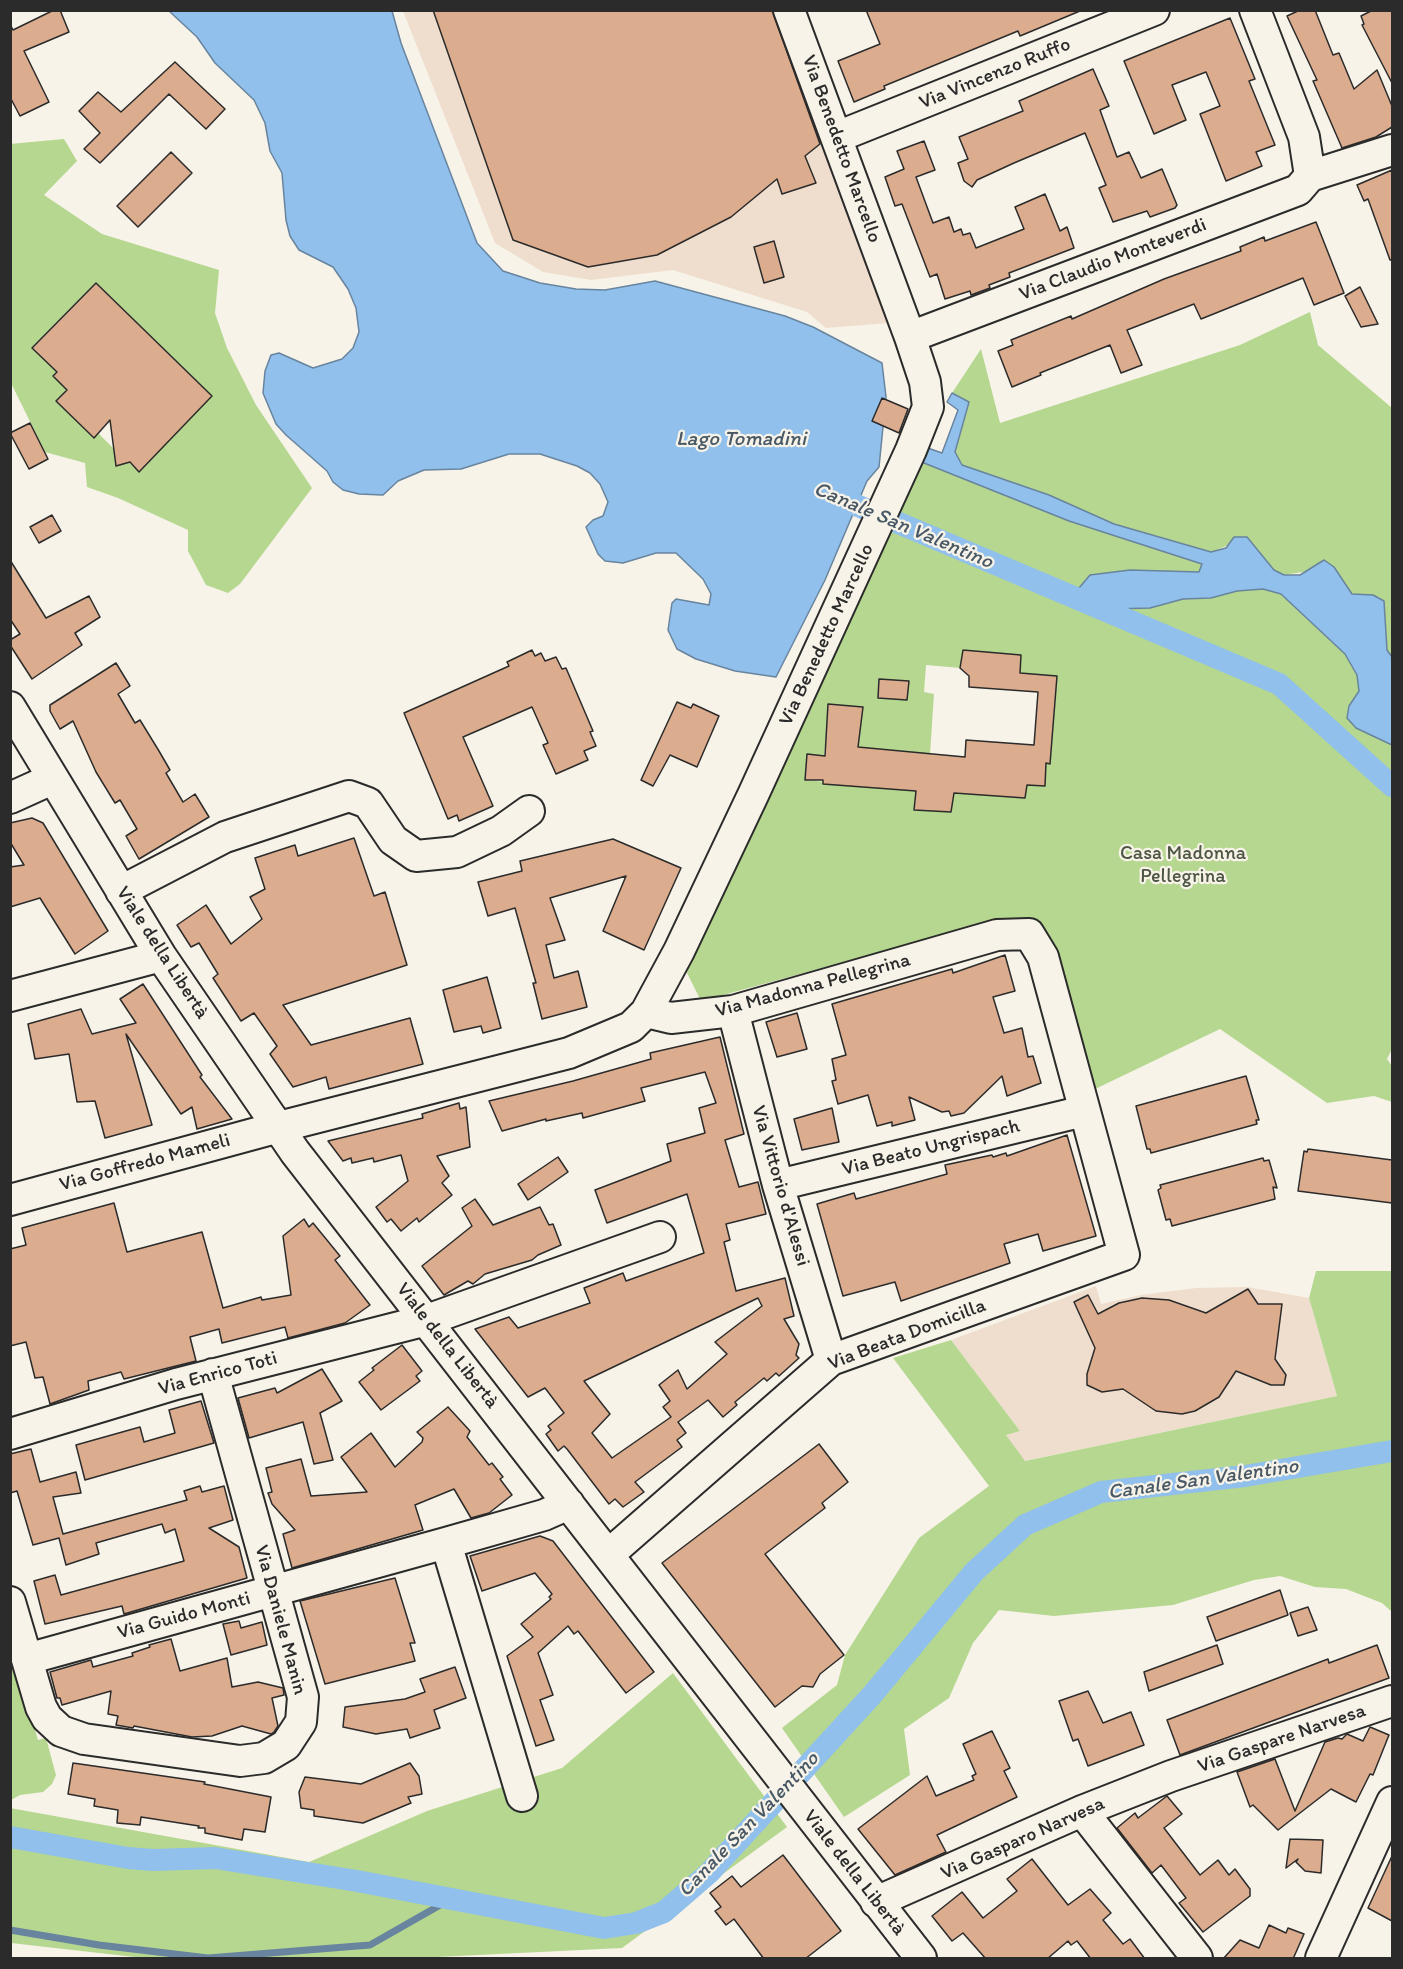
<!DOCTYPE html>
<meta charset="utf-8">
<style>
body{margin:0}
#map{position:relative;width:1403px;height:1969px;overflow:hidden;background:#f7f3e8;font-family:Itim,sans-serif}
canvas{display:block}
.frame{position:absolute;inset:0;border:12px solid #2b2b2b;pointer-events:none}
</style>
<div id="map">
<canvas width="1403" height="1969"></canvas>
<div class="frame"></div>
</div>
<script>
const ctx = document.querySelector('canvas').getContext('2d');
ctx.lineJoin = 'round';
function fill(path, color) {
  ctx.fillStyle = color;
  ctx.fill(path, 'evenodd');
}
function poly(rows) {
  const path = new Path2D();
  for (const r of rows) {
    path.moveTo(r[0], r[1]);
    for (let i = 2; i < r.length; i += 2) path.lineTo(r[i], r[i + 1]);
  }
  return path;
}
function stroke(path, color, width, dash) {
  ctx.strokeStyle = color;
  ctx.lineWidth = width;
  ctx.lineCap = dash ? 'butt' : 'round';
  ctx.setLineDash(dash || []);
  ctx.stroke(path);
}
function write(font, color, halo, rows, align = 'center') {
  ctx.font = font + ' Itim,sans-serif';
  ctx.lineWidth = 4.5;
  ctx.setLineDash([]);
  ctx.textBaseline = 'middle';
  ctx.strokeStyle = halo;
  ctx.fillStyle = color;
  for (const [text, x, y, turn = 0] of rows) {
    ctx.save();
    ctx.translate(x, y);
    ctx.rotate((+turn || 0) * Math.PI / 180);
    ctx.textAlign = isNaN(turn) ? turn : align;
    if (halo) ctx.strokeText(text, 0, 0);
    ctx.fillText(text, 0, 0);
    ctx.restore();
  }
}
fill(poly([
 [403,11,781,11,889,323,826,328,807,312,673,270,591,280,543,272,495,243],
 [1096,1286,1101,1304,1141,1295,1196,1288,1247,1287,1309,1298,1337,1396,1024,1461,1005,1435,1020,1431,951,1340]
]), '#efdecd');
fill(poly([
 [64,139,77,161,44,195,102,234,219,270,215,313,227,348,256,405,312,488,240,584,228,593,206,585,188,551,188,530,118,498,87,487,85,463,45,452,11,383,10,144],
 [96,283,212,396,139,472,129,462,118,464,117,452,98,433,93,438,56,401,67,390,53,376,57,372,33,347],
 [1310,312,1318,345,1392,408,1392,657,1387,651,1384,601,1373,595,1352,594,1334,567,1284,575,1274,570,1247,537,1212,552,1114,524,1070,504,962,465,955,453,969,402,952,393,981,349,1000,423,1240,345],
 [919,461,1069,521,1203,564,1199,572,1130,570,1079,588,1092,602,1113,609,1150,608,1183,599,1211,598,1237,591,1263,589,1281,594,1345,654,1357,675,1359,691,1349,706,1356,728,1392,745,1392,1049,1387,1059,1392,1066,1392,1102,1374,1096,1327,1103,1220,1029,1091,1091,1034,923,1019,918,998,920,701,1001,687,973,690,954],
 [963,650,1021,655,1020,673,1057,676,1049,764,1028,761,1045,777,1045,786,1027,785,1025,798,954,793,951,812,915,810,916,791,806,780,816,755,824,755,825,745,863,707,858,747,930,754,934,694,924,692,926,665,960,668],
 [879,679,909,682,907,700,878,698],
 [1316,1271,1392,1271,1392,1612,1382,1603,1346,1589,1315,1587,1280,1576,1254,1580,1173,1605,1054,1616,999,1610,973,1643,949,1698,904,1729,910,1775,844,1817,782,1728,837,1685,845,1655,919,1538,989,1486,893,1358,951,1340,1020,1431,1006,1435,1025,1461,1337,1396,1309,1298],
 [15,1662,38,1740,46,1738,56,1775,52,1784,43,1792,20,1795,11,1800,10,1663],
 [673,1673,787,1827,622,1948,416,1958,143,1958,11,1943,10,1808,309,1862,427,1811,562,1768]
]), '#b6d790');
const water = poly([
 [169,11,392,11,401,43,477,243,503,271,540,283,576,289,605,290,655,281,785,316,813,327,882,363,886,397,879,467,867,481,825,580,776,677,735,671,696,659,677,649,668,630,672,603,676,599,709,605,711,594,703,579,676,553,656,553,623,563,605,561,598,554,586,527,593,520,603,516,608,502,600,484,590,473,577,466,540,454,509,454,461,469,424,470,398,481,383,495,359,494,343,490,333,482,327,471,286,435,276,424,263,393,265,371,271,355,279,353,313,368,342,359,353,348,359,332,356,308,348,289,333,267,299,250,290,236,286,220,282,173,270,151,265,123,254,100,215,63,197,37,169,11],
 [952,393,969,402,955,452,962,465,1049,495,1114,524,1211,552,1226,548,1234,537,1247,537,1274,570,1284,575,1300,575,1324,560,1334,567,1352,594,1373,595,1384,601,1387,650,1392,657,1392,745,1356,728,1347,718,1349,706,1359,691,1357,675,1345,654,1281,594,1263,589,1237,591,1211,598,1183,599,1150,608,1113,609,1092,602,1079,588,1090,575,1130,570,1199,572,1202,564,1069,521,919,461,925,447,942,453,958,410,947,402,952,393]
]);
fill(water, '#90c0eb');
stroke(water, '#68849e', 1.5);
stroke(poly([
 [10,1930,99,1945,208,1958,370,1945,449,1900]
]), '#68849e', 7);
stroke(poly([
 [830,494,1279,684,1392,786],
 [10,1837,128,1858,153,1860,215,1858,357,1881,604,1928,636,1923,664,1912,709,1873,872,1695,974,1572,1025,1525,1101,1492,1245,1476,1392,1451]
]), '#90c0eb', 22);
const building = poly([
 [54,10,60,10,69,32,24,51,49,102,20,116,10,97,10,24,13,30,54,10],
 [433,10,772,10,820,144,805,156,816,183,782,194,777,179,731,217,657,255,588,267,513,240,433,10],
 [866,10,1080,10,1080,11,1020,36,1018,31,884,86,885,89,854,102,838,61,880,44,866,10],
 [1300,10,1315,10,1333,55,1339,53,1354,89,1377,70,1392,106,1392,127,1376,137,1342,148,1313,81,1317,80,1287,16,1300,10],
 [1373,10,1392,10,1392,83,1362,25,1364,24,1361,16,1373,10],
 [1230,18,1255,79,1249,81,1275,145,1256,152,1262,166,1226,181,1200,114,1220,106,1206,72,1172,85,1186,120,1154,134,1124,61,1230,18],
 [175,62,225,109,206,129,169,94,100,163,84,149,100,133,79,111,98,92,121,112,175,62],
 [1093,69,1109,106,1100,110,1117,157,1129,152,1141,178,1162,169,1177,205,1175,208,1150,217,1147,211,1113,222,1099,188,1106,185,1085,133,1014,163,977,180,972,187,964,181,958,163,968,159,959,137,1023,111,1019,101,1093,69],
 [924,141,935,170,916,177,933,223,949,217,954,232,961,229,963,235,970,233,976,248,1024,229,1015,207,1045,194,1060,231,1067,227,1074,248,1009,273,1010,277,989,285,990,288,971,295,970,291,945,299,937,274,930,277,902,204,895,206,885,177,904,169,897,151,924,141],
 [171,152,192,173,138,227,117,206,171,152],
 [1392,170,1392,260,1390,260,1368,199,1364,201,1357,185,1392,170],
 [1316,222,1344,293,1314,305,1303,278,1201,319,1194,304,1127,330,1142,365,1121,373,1110,345,1040,373,1041,375,1012,387,998,351,1013,345,1011,340,1071,316,1072,319,1164,279,1241,251,1240,247,1264,237,1265,241,1316,222],
 [774,241,784,277,764,283,754,247,774,241],
 [96,283,212,396,139,472,130,462,116,466,110,420,94,438,56,401,67,390,53,376,57,372,32,348,96,283],
 [1360,287,1378,324,1361,327,1345,296,1360,287],
 [882,398,908,409,899,433,872,421,882,398],
 [30,423,48,459,29,469,10,433,30,423],
 [52,515,61,531,39,543,30,527,52,515],
 [10,560,46,618,89,596,100,617,75,633,82,645,32,679,10,645,10,640,20,634,10,619,10,560],
 [532,650,535,656,541,653,545,661,556,657,562,669,566,668,593,731,590,732,596,746,584,751,588,760,556,774,543,745,548,743,532,707,463,737,493,806,459,821,457,815,448,819,404,713,509,666,507,662,532,650],
 [963,650,1021,655,1020,673,1057,676,1050,764,1046,763,1045,786,1027,785,1025,798,954,793,951,812,914,810,916,791,823,784,823,780,805,780,807,754,825,756,828,704,863,707,858,747,965,757,966,740,1034,745,1038,692,969,687,969,676,960,668,963,650],
 [116,663,130,686,118,694,135,723,140,720,159,751,170,770,166,773,183,802,195,794,209,817,139,859,126,836,137,829,120,800,115,803,96,772,73,721,60,729,50,711,50,705,116,663],
 [879,679,909,681,907,700,878,698,879,679],
 [677,702,691,708,693,704,719,716,697,767,670,755,653,786,641,780,677,702],
 [32,818,43,823,108,931,75,954,40,898,10,907,10,867,24,865,10,842,10,823,32,818],
 [354,838,374,896,385,892,407,965,283,1005,311,1045,410,1018,423,1064,329,1089,326,1077,293,1087,270,1054,277,1046,254,1013,241,1021,213,978,218,974,199,943,191,947,177,925,206,905,231,944,262,919,250,897,265,889,255,858,295,845,298,856,354,838],
 [613,839,681,868,644,950,603,931,626,876,550,898,565,940,546,945,554,978,578,971,587,1007,542,1019,533,983,536,983,515,908,488,916,478,882,522,871,520,861,613,839],
 [1005,955,1015,991,993,997,1004,1033,1022,1028,1028,1057,1033,1056,1041,1083,1007,1096,1002,1076,964,1113,951,1116,949,1111,942,1112,909,1097,915,1120,892,1126,892,1122,877,1126,868,1095,838,1104,832,1081,836,1080,832,1059,846,1055,832,1004,952,969,953,973,1005,955],
 [487,977,501,1028,483,1033,481,1026,454,1032,443,990,487,977],
 [143,984,202,1075,200,1077,232,1119,197,1129,192,1107,181,1114,126,1034,152,1125,105,1138,95,1101,77,1102,69,1054,35,1059,28,1024,81,1009,92,1034,136,1023,120,999,143,984],
 [797,1013,807,1049,777,1057,766,1022,797,1013],
 [720,1037,744,1134,725,1140,739,1187,758,1182,766,1214,726,1224,730,1240,724,1242,736,1291,785,1278,794,1316,784,1319,799,1344,796,1355,799,1358,779,1376,776,1373,767,1381,764,1378,735,1402,737,1405,723,1417,708,1400,678,1422,686,1433,677,1440,682,1447,635,1482,644,1492,623,1507,615,1499,609,1504,567,1449,564,1446,558,1451,546,1434,551,1430,548,1426,564,1413,545,1388,528,1397,475,1329,509,1317,518,1328,590,1303,584,1288,623,1273,626,1281,704,1253,687,1194,607,1223,595,1190,671,1161,667,1144,705,1133,699,1108,716,1103,705,1072,641,1088,645,1101,583,1118,582,1113,546,1121,546,1119,502,1131,489,1101,573,1081,651,1059,650,1053,720,1037],
 [758,1298,762,1306,715,1342,727,1354,687,1389,678,1370,659,1385,670,1401,663,1407,671,1417,612,1458,592,1433,610,1414,584,1381,758,1298],
 [1246,1076,1259,1120,1256,1120,1257,1124,1151,1153,1150,1149,1147,1149,1136,1106,1246,1076],
 [459,1103,460,1109,466,1107,470,1147,437,1156,449,1176,442,1183,452,1195,419,1222,417,1218,401,1231,391,1219,387,1222,376,1207,408,1181,401,1155,374,1162,373,1158,352,1163,351,1158,343,1161,328,1141,423,1118,422,1114,459,1103],
 [832,1108,839,1142,802,1150,794,1119,832,1108],
 [1067,1135,1096,1236,1043,1251,1038,1234,1004,1244,1010,1263,901,1301,895,1282,843,1296,817,1204,854,1193,856,1199,947,1174,945,1165,992,1155,993,1157,1006,1153,1007,1156,1067,1135],
 [1308,1149,1392,1160,1392,1203,1298,1191,1304,1151,1307,1152,1308,1149],
 [558,1157,568,1172,528,1200,518,1184,558,1157],
 [1263,1158,1264,1161,1269,1160,1277,1188,1273,1187,1275,1199,1172,1226,1170,1219,1166,1220,1158,1190,1161,1188,1160,1185,1263,1158],
 [475,1199,493,1225,540,1207,549,1225,553,1224,561,1245,538,1255,532,1260,485,1274,473,1284,468,1281,444,1295,422,1266,472,1226,462,1208,475,1199],
 [114,1203,127,1252,202,1232,223,1308,261,1297,262,1300,291,1295,283,1236,304,1219,309,1227,313,1223,340,1256,335,1260,370,1305,345,1323,288,1338,285,1327,222,1343,219,1329,190,1337,196,1361,124,1379,121,1372,88,1381,89,1390,50,1404,43,1377,35,1378,26,1342,10,1346,10,1249,26,1245,22,1228,114,1203],
 [1248,1289,1258,1304,1282,1304,1275,1359,1286,1375,1284,1385,1271,1385,1236,1371,1219,1397,1195,1411,1182,1414,1156,1411,1123,1389,1102,1392,1087,1385,1087,1374,1095,1348,1074,1302,1088,1295,1098,1314,1119,1303,1142,1298,1169,1300,1206,1313,1248,1289],
 [402,1345,422,1371,416,1376,420,1381,381,1410,359,1382,374,1370,372,1368,402,1345],
 [322,1369,342,1401,320,1413,333,1460,314,1464,303,1422,249,1438,238,1398,275,1388,277,1393,322,1369],
 [201,1401,214,1443,85,1480,76,1445,140,1427,144,1442,175,1433,169,1410,201,1401],
 [448,1407,470,1431,467,1437,489,1465,492,1463,503,1477,500,1479,512,1495,489,1513,471,1518,454,1489,415,1505,423,1530,292,1568,283,1534,295,1530,272,1504,268,1493,272,1492,266,1468,301,1459,311,1496,367,1492,341,1457,371,1433,395,1467,422,1442,423,1438,417,1432,448,1407],
 [819,1444,848,1482,822,1503,825,1508,765,1554,844,1655,820,1674,813,1687,802,1686,775,1707,662,1563,819,1444],
 [31,1449,40,1482,76,1472,81,1493,53,1497,63,1534,187,1500,184,1491,200,1486,202,1492,224,1486,233,1520,209,1528,239,1547,247,1578,124,1614,122,1606,45,1624,34,1581,55,1575,61,1595,184,1561,175,1529,165,1533,162,1524,96,1543,99,1554,66,1565,59,1538,33,1545,17,1491,10,1493,10,1454,31,1449],
 [540,1536,553,1541,654,1672,626,1693,578,1631,574,1634,568,1626,538,1653,553,1695,540,1700,554,1740,536,1746,507,1656,533,1637,521,1624,551,1599,549,1597,552,1594,535,1573,482,1591,470,1556,540,1536],
 [395,1578,415,1643,410,1643,415,1661,325,1684,300,1601,395,1578],
 [1280,1590,1288,1615,1216,1641,1207,1617,1280,1590],
 [1308,1607,1317,1630,1298,1636,1290,1613,1308,1607],
 [239,1621,241,1628,262,1622,267,1645,231,1655,223,1624,239,1621],
 [171,1639,180,1671,227,1658,232,1687,258,1682,283,1688,284,1695,272,1698,278,1726,274,1732,271,1734,242,1726,212,1736,192,1737,134,1726,133,1728,116,1725,118,1716,108,1714,111,1691,62,1705,60,1698,57,1698,50,1672,91,1660,93,1667,133,1656,132,1653,150,1647,149,1645,171,1639],
 [1217,1645,1223,1664,1149,1691,1144,1672,1217,1645],
 [1377,1645,1389,1678,1180,1755,1167,1720,1328,1659,1329,1663,1377,1645],
 [455,1667,466,1698,434,1710,440,1728,410,1738,407,1729,376,1734,343,1727,345,1707,405,1699,425,1692,420,1679,455,1667],
 [1088,1691,1103,1723,1131,1712,1144,1745,1088,1766,1078,1739,1073,1741,1059,1701,1088,1691],
 [1370,1727,1389,1735,1373,1775,1370,1774,1356,1802,1331,1789,1278,1830,1253,1805,1250,1807,1237,1772,1275,1759,1295,1811,1325,1742,1338,1738,1342,1739,1347,1734,1363,1741,1370,1727],
 [992,1731,1010,1768,1004,1771,1017,1797,937,1835,946,1852,895,1875,858,1829,927,1776,936,1796,974,1780,972,1776,976,1774,963,1744,992,1731],
 [73,1763,205,1782,204,1784,271,1797,265,1832,244,1829,242,1840,205,1833,205,1828,198,1828,199,1826,141,1817,140,1825,117,1823,118,1810,94,1806,95,1799,68,1794,73,1763],
 [410,1763,419,1776,422,1794,408,1797,411,1803,363,1823,314,1816,314,1810,301,1808,299,1792,305,1777,361,1784,410,1763],
 [1167,1796,1182,1814,1164,1828,1200,1875,1218,1860,1229,1875,1235,1869,1250,1889,1250,1896,1203,1932,1179,1903,1186,1898,1161,1865,1152,1873,1117,1828,1135,1813,1138,1818,1167,1796],
 [1290,1839,1323,1840,1321,1873,1305,1871,1296,1862,1298,1859,1286,1868,1290,1839],
 [783,1855,841,1931,805,1959,764,1959,734,1919,726,1925,715,1911,721,1907,710,1893,732,1876,741,1887,783,1855],
 [1392,1856,1392,1921,1368,1908,1392,1856],
 [1032,1859,1068,1905,1090,1889,1111,1913,1103,1920,1123,1944,1130,1939,1145,1959,1091,1959,1077,1941,1071,1945,1068,1941,1047,1959,986,1959,963,1933,952,1941,932,1916,962,1892,983,1918,1017,1891,1007,1879,1032,1859],
 [1269,1925,1286,1933,1288,1928,1304,1934,1293,1959,1223,1959,1240,1940,1259,1948,1269,1925]
]);
fill(building, '#dcac8e');
stroke(building, '#2b2b2b', 1.5);
const minor = poly([
 [837,137,1154,10],
 [1310,176,1392,150],
 [910,337,1298,190,1310,176,1304,137,1255,10],
 [10,707,161,956,295,1152,921,1958],
 [10,798,52,779],
 [121,891,225,837,349,796,368,803,393,840,416,856,457,852,501,831,529,811],
 [10,996,161,956],
 [733,1011,778,1185,831,1360],
 [778,1185,1084,1111],
 [10,1200,279,1127,569,1053,631,1027,646,1012,679,951,753,795,911,450,928,407,925,382,910,337,789,10],
 [10,1434,176,1384,427,1320,660,1237],
 [446,1543,522,1796],
 [608,1555,831,1360,1124,1255,1043,957,1029,934,997,935,733,1011,671,1018,646,1012],
 [10,1602,41,1707,47,1718,61,1731,84,1739,240,1761,264,1758,286,1745,301,1722,303,1697,213,1374],
 [27,1659,446,1543,544,1515,569,1504],
 [1082,1811,1197,1958],
 [876,1902,1082,1811,1171,1776,1392,1701],
 [1321,1958,1392,1802]
]);
stroke(minor, '#2b2b2b', 34);
stroke(minor, '#f7f3e8', 30);
write('20px', '#2b2b2b', '#f7f3e8', [
 ["Via Vincenzo Ruffo",995,74,-22],
 ["Via Benedetto Marcello",841,149,70],
 ["Via Claudio Monteverdi",1113,260,-21],
 ["Via Benedetto Marcello",827,635,-65],
 ["Viale della Libertà",162,953,57],
 ["Via Madonna Pellegrina",813,986,-15],
 ["Via Beato Ungrispach",931,1148,-14],
 ["Via Goffredo Mameli",145,1163,-15],
 ["Via Vittorio d'Alessi",780,1186,74],
 ["Via Beata Domicilla",907,1335,-21],
 ["Viale della Libertà",447,1346,52],
 ["Via Enrico Toti",218,1374,-15],
 ["Via Guido Monti",184,1616,-15],
 ["Via Daniele Manin",280,1620,75],
 ["Via Gaspare Narvesa",1282,1739,-19],
 ["Via Gasparo Narvesa",1023,1839,-24],
 ["Viale della Libertà",854,1873,52]
]);
write('20px', '#4e5644', '#f7f3e8', [
 ["Casa Madonna",1183,854],
 ["Pellegrina",1183,877]
]);
write('italic 21px', '#495865', '#f7f3e8', [
 ["Lago Tomadini",741,440],
 ["Canale San Valentino",903,526,23],
 ["Canale San Valentino",1203,1480,-8],
 ["Canale San Valentino",749,1825,-46]
]);
</script>
